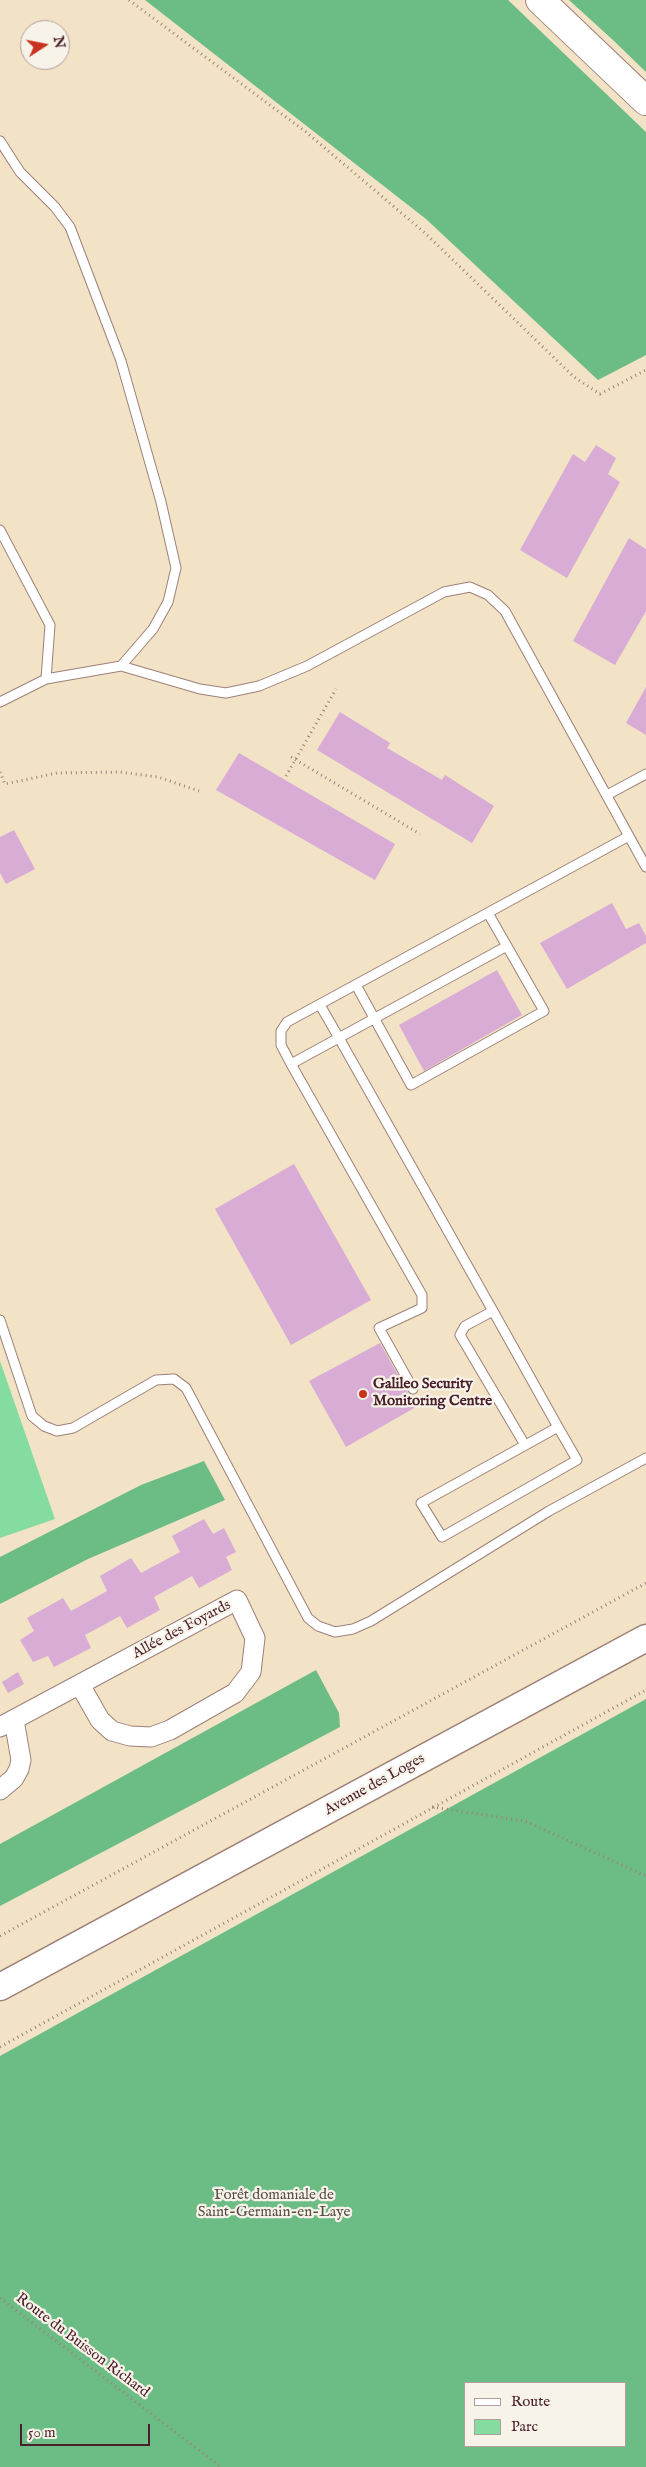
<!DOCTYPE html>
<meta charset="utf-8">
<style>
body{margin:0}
#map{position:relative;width:646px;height:2467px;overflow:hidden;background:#f2e2c6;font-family:"IM FELL English",serif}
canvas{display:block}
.legend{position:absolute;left:464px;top:2382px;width:162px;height:65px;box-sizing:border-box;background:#f7f3e8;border:1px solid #b29e9c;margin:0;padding:6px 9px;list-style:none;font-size:15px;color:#4a1f2b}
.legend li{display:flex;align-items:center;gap:10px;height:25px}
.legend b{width:25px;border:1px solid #b29e9c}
.north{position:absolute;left:20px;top:20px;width:50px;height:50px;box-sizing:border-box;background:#f7f3e8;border:1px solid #b29e9c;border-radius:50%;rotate:79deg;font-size:14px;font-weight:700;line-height:20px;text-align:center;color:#4a1f2b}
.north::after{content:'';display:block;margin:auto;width:18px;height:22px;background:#c8321e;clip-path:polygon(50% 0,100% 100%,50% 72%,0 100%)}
.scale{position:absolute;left:20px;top:2424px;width:130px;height:22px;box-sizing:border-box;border:2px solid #4a1f2b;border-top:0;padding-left:6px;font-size:15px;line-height:18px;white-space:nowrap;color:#4a1f2b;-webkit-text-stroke:4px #f7f3e8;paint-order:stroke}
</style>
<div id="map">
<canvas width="646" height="2467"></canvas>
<ul class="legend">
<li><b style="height:6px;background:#fff"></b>Route</li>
<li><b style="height:14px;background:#85dca0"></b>Parc</li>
</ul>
<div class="north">N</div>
<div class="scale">50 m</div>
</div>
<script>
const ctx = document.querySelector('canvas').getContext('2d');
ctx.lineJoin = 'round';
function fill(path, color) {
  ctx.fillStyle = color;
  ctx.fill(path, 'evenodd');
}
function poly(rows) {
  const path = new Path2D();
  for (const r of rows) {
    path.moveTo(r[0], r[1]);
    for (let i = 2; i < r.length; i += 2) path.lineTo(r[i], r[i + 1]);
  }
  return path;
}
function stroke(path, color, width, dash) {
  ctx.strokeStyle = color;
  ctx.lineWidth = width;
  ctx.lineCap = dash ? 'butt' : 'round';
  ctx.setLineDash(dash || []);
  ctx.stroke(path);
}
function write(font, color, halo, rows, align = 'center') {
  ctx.font = font + ' "IM FELL English",serif';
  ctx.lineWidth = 4.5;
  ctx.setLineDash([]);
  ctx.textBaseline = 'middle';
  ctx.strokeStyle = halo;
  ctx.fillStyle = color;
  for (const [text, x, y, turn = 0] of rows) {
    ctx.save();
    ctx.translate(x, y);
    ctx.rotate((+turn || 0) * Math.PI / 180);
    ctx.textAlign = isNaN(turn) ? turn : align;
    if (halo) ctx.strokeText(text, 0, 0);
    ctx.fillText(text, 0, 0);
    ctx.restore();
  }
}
fill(poly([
 [0,1361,55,1519,0,1538]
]), '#85dca0');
fill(poly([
 [145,0,508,0,646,132,646,355,598,380,426,219],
 [569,0,646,0,646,72,614,41],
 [204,1461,225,1500,88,1559,0,1604,0,1557,141,1485],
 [316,1670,339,1713,340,1727,0,1906,0,1844],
 [646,1699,646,2467,0,2467,0,2056],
 [465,2383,625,2383,625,2446,465,2446]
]), '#6cbc86');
fill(poly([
 [596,445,616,458,608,474,620,482,567,578,520,550,573,454,585,462],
 [629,538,646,549,646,611,615,665,573,641],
 [646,687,646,735,626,723],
 [340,712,390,743,387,748,442,780,445,775,494,806,472,843,317,750],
 [239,753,395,844,375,880,216,790],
 [14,830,35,869,6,884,0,873,0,837],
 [612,903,626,929,639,923,646,936,646,943,567,989,540,943],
 [497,970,522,1015,424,1071,399,1025],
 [294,1164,371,1300,291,1345,215,1209],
 [380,1343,416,1407,346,1447,309,1381],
 [204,1519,213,1534,224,1528,236,1552,226,1557,232,1570,199,1588,192,1576,154,1597,160,1610,127,1628,120,1616,85,1635,91,1648,54,1667,48,1656,33,1662,20,1640,34,1631,27,1618,63,1598,71,1611,107,1591,100,1576,131,1558,141,1573,180,1552,172,1536],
 [18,1672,24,1684,8,1693,2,1682]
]), '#d8acd5');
const lane = poly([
 [0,141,20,172,55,207,70,227,121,361,161,502,176,568,168,602,153,629,121,666],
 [0,530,50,625,46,679],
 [0,702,46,679,121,666,200,689,226,693,259,686,307,666,444,592,470,587,488,595,505,611,646,867],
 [607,795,646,774],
 [356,985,411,1085,544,1011,488,913],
 [320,1005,339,1038,493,1311,558,1427,577,1460,442,1537,421,1503,558,1427],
 [291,1064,507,946],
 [493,1311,465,1326,460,1335,525,1445],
 [0,1320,32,1416,44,1426,57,1431,73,1428,156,1380,174,1379,186,1388,308,1618,318,1626,335,1632,353,1629,371,1621,549,1511,646,1458],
 [413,1389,379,1328,422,1308,422,1295,291,1064,281,1045,281,1031,287,1022,629,836]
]);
const street = poly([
 [0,1727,237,1600,255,1638,251,1672,235,1693,170,1730,151,1737,130,1736,112,1731,100,1720,80,1685],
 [0,1790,14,1778,19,1769,21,1760,14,1720]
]);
const secondary = poly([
 [0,1987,646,1638]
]);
const primary = poly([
 [540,0,646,101]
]);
stroke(lane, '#9e8078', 11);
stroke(street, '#9e8078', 21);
stroke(secondary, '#9e8078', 29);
stroke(primary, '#9e8078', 30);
stroke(poly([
 [129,0,306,132,425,233,574,377,600,394,646,370],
 [291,757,420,834],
 [0,772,5,784,57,773,120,772,158,777,199,791],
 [286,776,336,689],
 [432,1807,525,1821,646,1876],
 [0,1936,646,1583],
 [0,2047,646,1690],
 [0,2298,221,2467]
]), '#9e8078', 3, [1, 4]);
stroke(lane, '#fff', 9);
stroke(street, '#fff', 19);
stroke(secondary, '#fff', 26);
stroke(primary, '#fff', 28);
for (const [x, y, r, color] of [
 [363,1394,5,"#c8321e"]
]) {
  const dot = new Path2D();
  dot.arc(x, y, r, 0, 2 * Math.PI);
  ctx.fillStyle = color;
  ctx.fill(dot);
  stroke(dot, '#f7f3e8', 2);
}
write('bold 15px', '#4a1f2b', '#f7f3e8', [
 ["Galileo Security",373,1385],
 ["Monitoring Centre",373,1402]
], 'left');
write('15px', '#4a1f2b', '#f7f3e8', [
 ["Allée des Foyards",182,1630,-28],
 ["Avenue des Loges",375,1785,-29],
 ["Route du Buisson Richard",82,2346,37]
]);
write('15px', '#594e48', '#f7f3e8', [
 ["Forêt domaniale de",274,2196],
 ["Saint-Germain-en-Laye",274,2213]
]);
</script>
